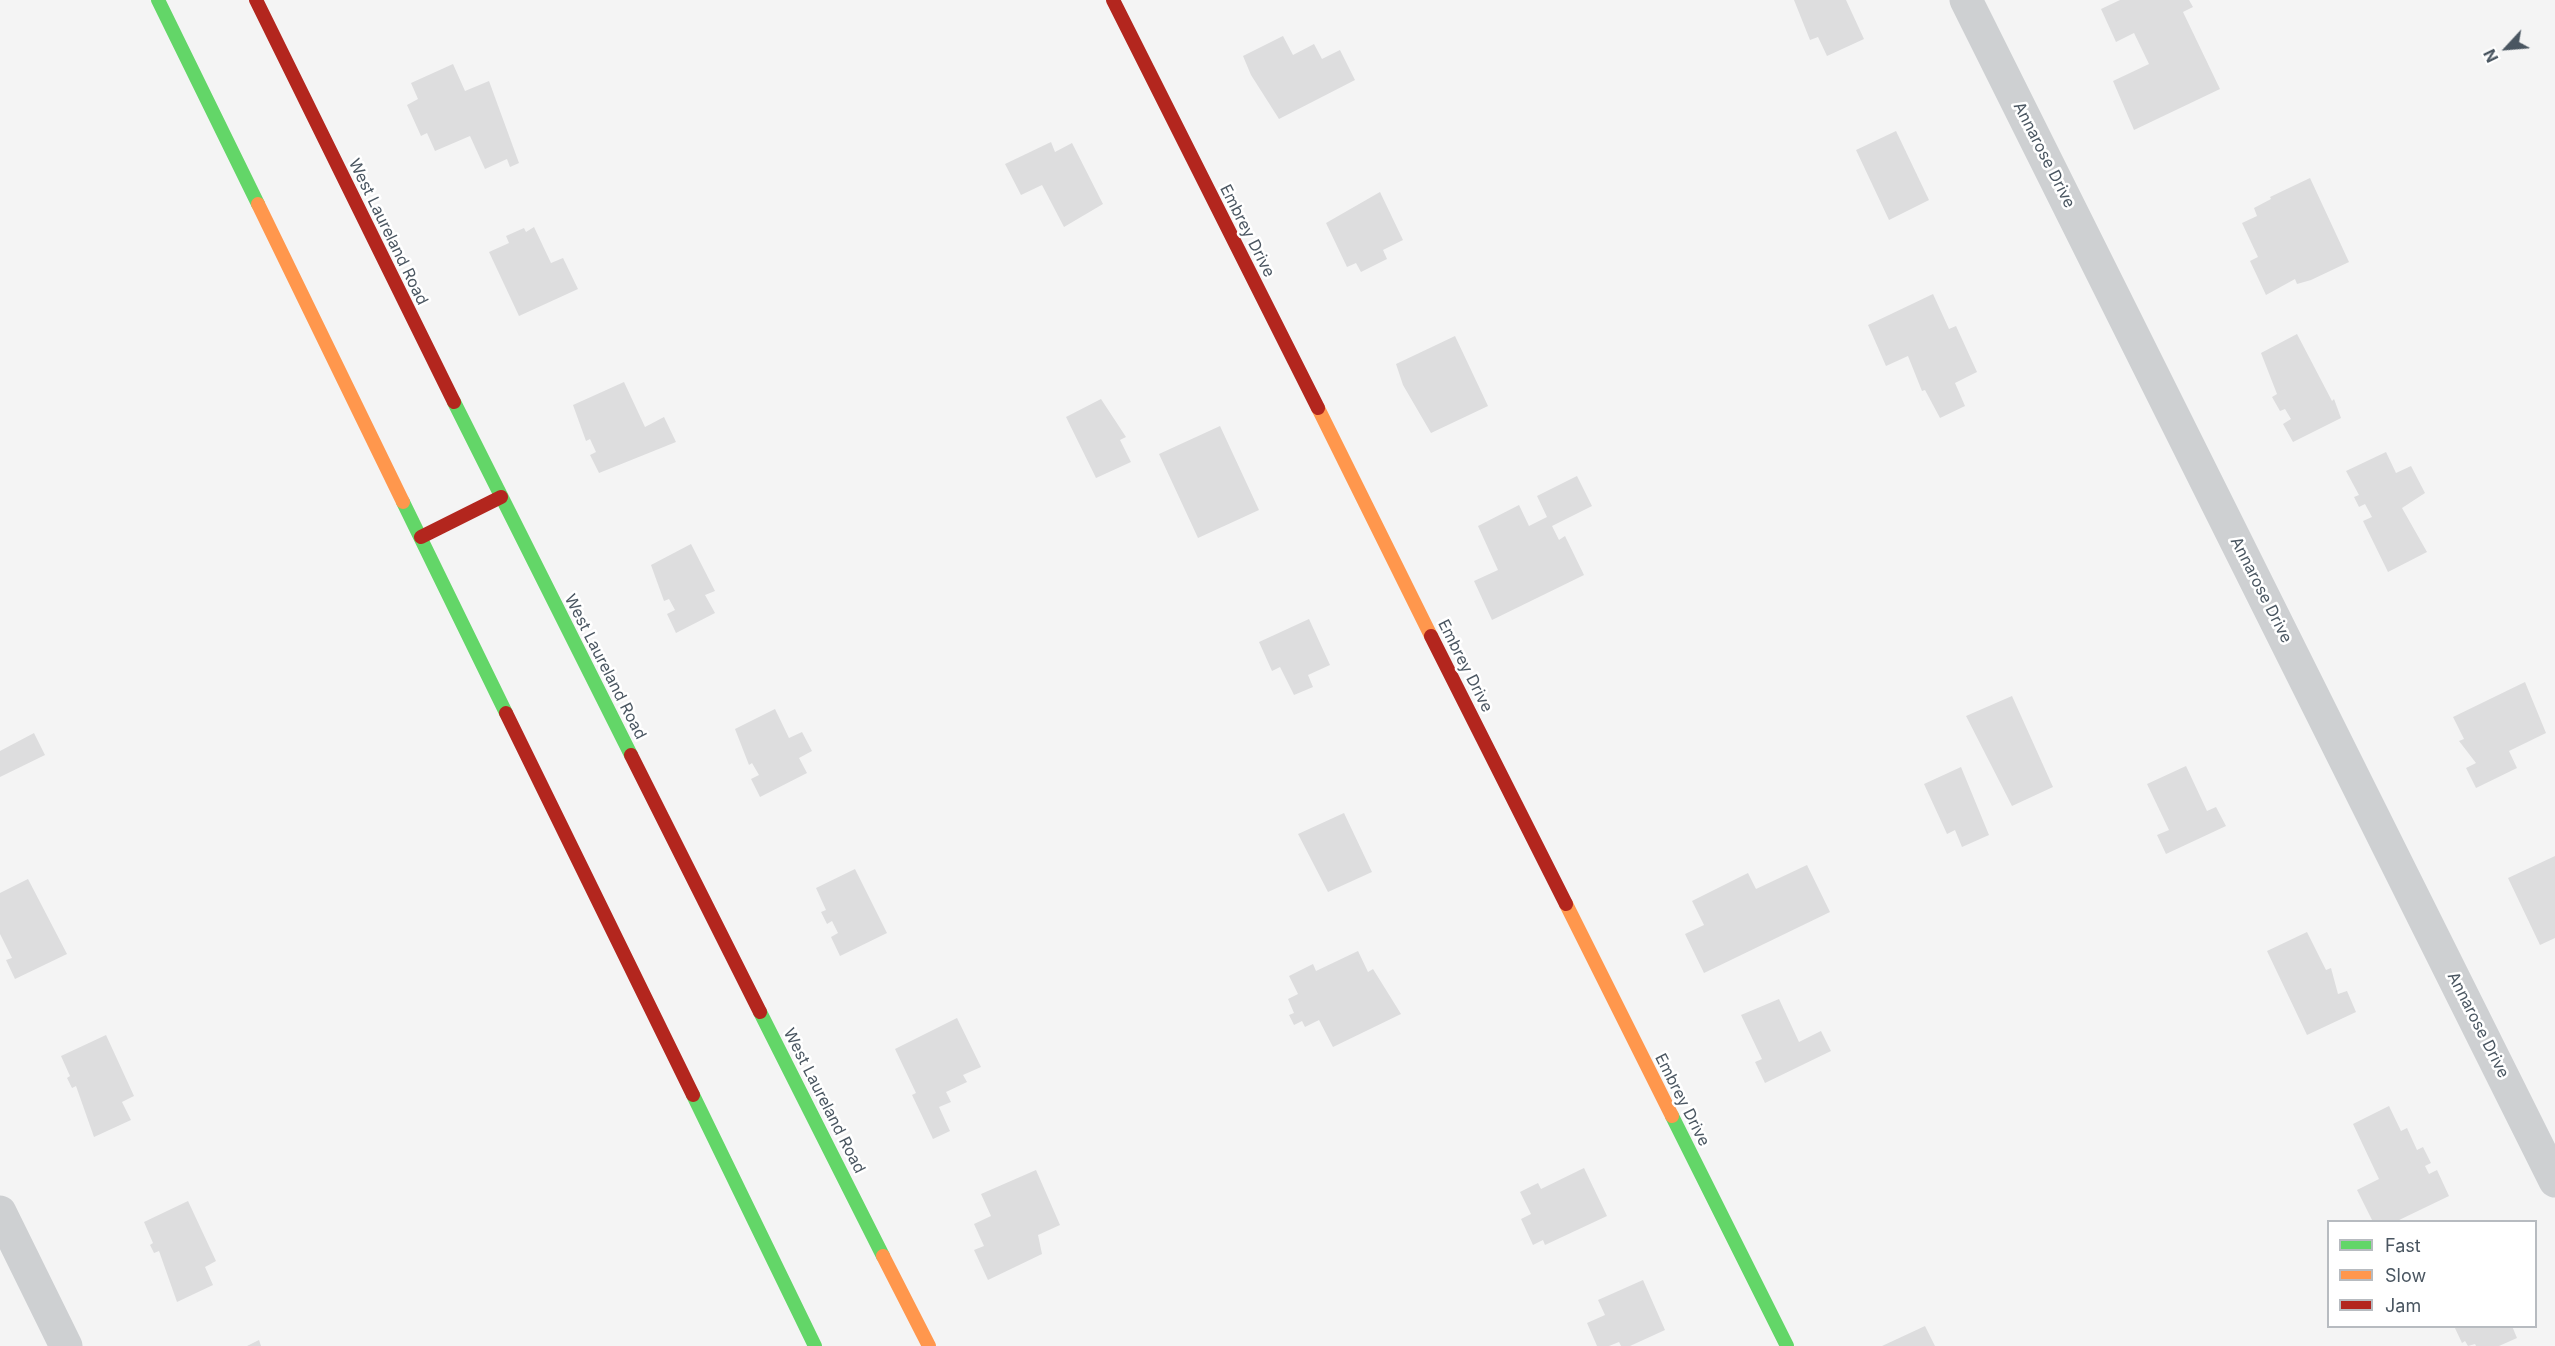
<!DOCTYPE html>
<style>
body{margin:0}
#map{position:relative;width:2555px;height:1346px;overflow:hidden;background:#f4f4f4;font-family:Inter,sans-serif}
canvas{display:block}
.legend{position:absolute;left:2327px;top:1220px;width:210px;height:108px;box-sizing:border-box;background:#fff;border:2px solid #b7bbc0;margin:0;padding:8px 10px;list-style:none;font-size:18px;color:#4a5661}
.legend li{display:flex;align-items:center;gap:12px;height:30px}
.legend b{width:30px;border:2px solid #b7bbc0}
.north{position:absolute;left:2477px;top:18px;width:60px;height:60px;-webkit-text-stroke:4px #fff;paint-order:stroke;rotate:244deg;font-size:16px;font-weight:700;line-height:24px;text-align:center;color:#4a5661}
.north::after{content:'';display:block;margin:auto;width:21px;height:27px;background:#4a5661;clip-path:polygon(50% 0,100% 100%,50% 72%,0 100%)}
</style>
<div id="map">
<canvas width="2555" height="1346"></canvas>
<ul class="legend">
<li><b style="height:8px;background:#63d668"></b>Fast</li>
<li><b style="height:8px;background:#ff974d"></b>Slow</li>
<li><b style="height:8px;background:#b3261e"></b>Jam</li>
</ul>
<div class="north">N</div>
</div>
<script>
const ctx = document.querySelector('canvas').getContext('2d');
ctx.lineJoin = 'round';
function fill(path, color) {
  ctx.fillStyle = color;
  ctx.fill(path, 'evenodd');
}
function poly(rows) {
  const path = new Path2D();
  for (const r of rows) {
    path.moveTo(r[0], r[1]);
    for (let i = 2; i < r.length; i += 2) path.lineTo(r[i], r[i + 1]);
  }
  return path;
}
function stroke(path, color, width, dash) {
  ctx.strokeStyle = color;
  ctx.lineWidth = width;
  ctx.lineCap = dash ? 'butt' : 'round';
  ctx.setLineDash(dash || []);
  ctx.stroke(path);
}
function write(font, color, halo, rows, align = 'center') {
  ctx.font = font + ' Inter,sans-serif';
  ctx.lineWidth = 5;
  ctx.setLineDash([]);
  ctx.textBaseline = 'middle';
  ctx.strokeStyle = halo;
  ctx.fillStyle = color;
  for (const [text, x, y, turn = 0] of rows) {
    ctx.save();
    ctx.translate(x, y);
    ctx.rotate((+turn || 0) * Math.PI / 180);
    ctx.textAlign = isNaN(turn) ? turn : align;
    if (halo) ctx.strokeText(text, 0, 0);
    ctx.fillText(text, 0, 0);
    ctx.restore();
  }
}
fill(poly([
 [1794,0,1846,0,1864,39,1827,56,1818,37,1810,40],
 [2120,0,2189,0,2193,7,2183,12,2220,89,2134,130,2113,81,2149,64,2134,33,2116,42,2101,9],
 [1283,36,1293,55,1314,44,1322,59,1340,50,1355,80,1279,119,1251,75,1243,56],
 [453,64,465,91,489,81,519,163,510,167,507,159,485,169,470,136,435,151,427,133,421,136,407,105,418,99,411,83],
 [1896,131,1929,200,1889,220,1856,150],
 [1051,142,1055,152,1072,143,1103,204,1064,227,1042,185,1021,195,1005,164],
 [2310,178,2349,262,2311,280,2297,284,2295,279,2266,295,2250,261,2258,257,2242,223,2257,216,2254,208,2271,199,2270,197],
 [1380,192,1403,240,1383,250,1387,259,1361,272,1356,263,1347,267,1326,223],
 [534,227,551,263,563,258,578,289,519,316,489,252,509,243,506,236,524,228,526,232],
 [1933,294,1949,329,1956,326,1977,372,1955,383,1965,406,1940,418,1925,390,1922,391,1908,356,1886,366,1868,325],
 [2297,334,2332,401,2334,399,2341,418,2293,442,2283,424,2291,419,2285,409,2280,411,2272,397,2277,394,2261,353],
 [1455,336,1488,406,1431,433,1403,385,1396,364],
 [624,382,645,427,664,417,676,442,599,473,590,455,596,452,590,439,586,441,573,405],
 [1101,399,1126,437,1120,440,1131,462,1096,478,1066,417],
 [1220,426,1259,510,1198,538,1159,454],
 [2386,452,2396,473,2411,466,2425,493,2402,508,2427,552,2388,572,2363,521,2372,517,2365,504,2359,507,2354,497,2359,495,2346,471],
 [1577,476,1592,506,1552,526,1559,540,1565,536,1584,575,1492,620,1474,581,1498,570,1478,526,1519,505,1529,526,1547,517,1537,496],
 [691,544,715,591,705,595,715,613,676,633,667,614,675,610,669,599,664,601,651,565],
 [1309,619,1330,665,1308,675,1313,687,1294,695,1280,667,1272,671,1259,642],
 [2525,682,2546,733,2509,751,2517,768,2476,788,2466,768,2476,763,2459,741,2464,739,2453,717],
 [2012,696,2053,787,2012,806,1966,716],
 [775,709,789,738,802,732,812,751,799,758,807,773,760,797,751,779,759,775,752,763,749,765,735,729],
 [34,733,45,755,0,777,0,751],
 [2186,766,2207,811,2216,807,2226,826,2166,854,2157,835,2169,830,2147,784],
 [1961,767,1989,835,1962,847,1955,830,1947,834,1924,784],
 [1344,813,1372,872,1328,892,1298,834],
 [2555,856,2555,938,2540,945,2508,878],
 [1807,865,1830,912,1704,973,1685,934,1704,925,1692,901,1748,873,1756,889],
 [855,869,887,933,840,956,831,937,838,933,832,921,827,924,821,912,826,910,816,888],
 [28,879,67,954,15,979,6,960,12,958,0,934,0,893],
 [2307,932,2326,970,2331,968,2338,994,2347,991,2356,1012,2307,1035,2267,951],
 [1358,951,1368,972,1373,969,1401,1014,1333,1047,1319,1020,1305,1027,1302,1021,1294,1025,1289,1015,1294,1013,1288,999,1298,994,1289,976,1313,964,1316,971],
 [1779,999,1799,1042,1821,1031,1831,1051,1765,1083,1755,1062,1762,1059,1741,1015],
 [957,1018,981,1067,963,1075,967,1082,946,1092,951,1102,939,1107,950,1131,933,1139,912,1095,916,1093,895,1049],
 [106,1035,134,1096,122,1102,131,1120,94,1137,76,1086,72,1088,67,1078,70,1076,61,1056],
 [2389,1106,2401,1131,2407,1128,2417,1150,2423,1147,2431,1163,2425,1166,2429,1174,2437,1170,2449,1196,2395,1222,2373,1222,2357,1190,2379,1179,2353,1124],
 [1584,1168,1607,1216,1545,1245,1543,1240,1533,1245,1521,1219,1531,1214,1520,1192,1538,1183,1541,1189],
 [1036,1170,1060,1225,1038,1235,1042,1254,988,1280,974,1250,984,1246,974,1224,991,1216,981,1194],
 [188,1201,216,1261,205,1267,213,1285,177,1302,159,1251,154,1253,150,1245,153,1243,144,1222],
 [1643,1280,1665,1330,1630,1346,1621,1346,1619,1342,1609,1346,1597,1346,1587,1323,1605,1315,1598,1300],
 [1925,1326,1935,1346,1882,1346],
 [2454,1326,2512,1326,2517,1338,2499,1346,2476,1346,2475,1344,2468,1346,2465,1341,2462,1343],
 [259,1340,261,1346,247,1346]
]), '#ddddde');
stroke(poly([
 [1966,0,2555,1181],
 [0,1212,66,1346]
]), '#ced0d2', 33);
stroke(poly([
 [158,0,258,204],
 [454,402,631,755],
 [403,502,506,713],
 [760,1012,883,1256],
 [693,1095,815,1346],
 [1672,1116,1787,1346]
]), '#63d668', 14);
stroke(poly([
 [258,204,403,502],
 [1318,408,1431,636],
 [1566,904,1672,1116],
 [883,1256,929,1346]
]), '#ff974d', 14);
stroke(poly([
 [256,0,454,402],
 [1113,0,1318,408],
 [421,537,501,497],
 [1431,636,1566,904],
 [506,713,693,1095],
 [631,755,760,1012]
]), '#b3261e', 14);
write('16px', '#4a5661', '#fff', [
 ["Annarose Drive",2044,155,63],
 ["Embrey Drive",1247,231,63],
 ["West Laureland Road",388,232,64],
 ["Annarose Drive",2261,590,63],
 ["Embrey Drive",1465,666,63],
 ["West Laureland Road",605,667,63],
 ["Annarose Drive",2478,1025,63],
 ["Embrey Drive",1682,1100,63],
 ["West Laureland Road",824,1101,63]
]);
</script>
